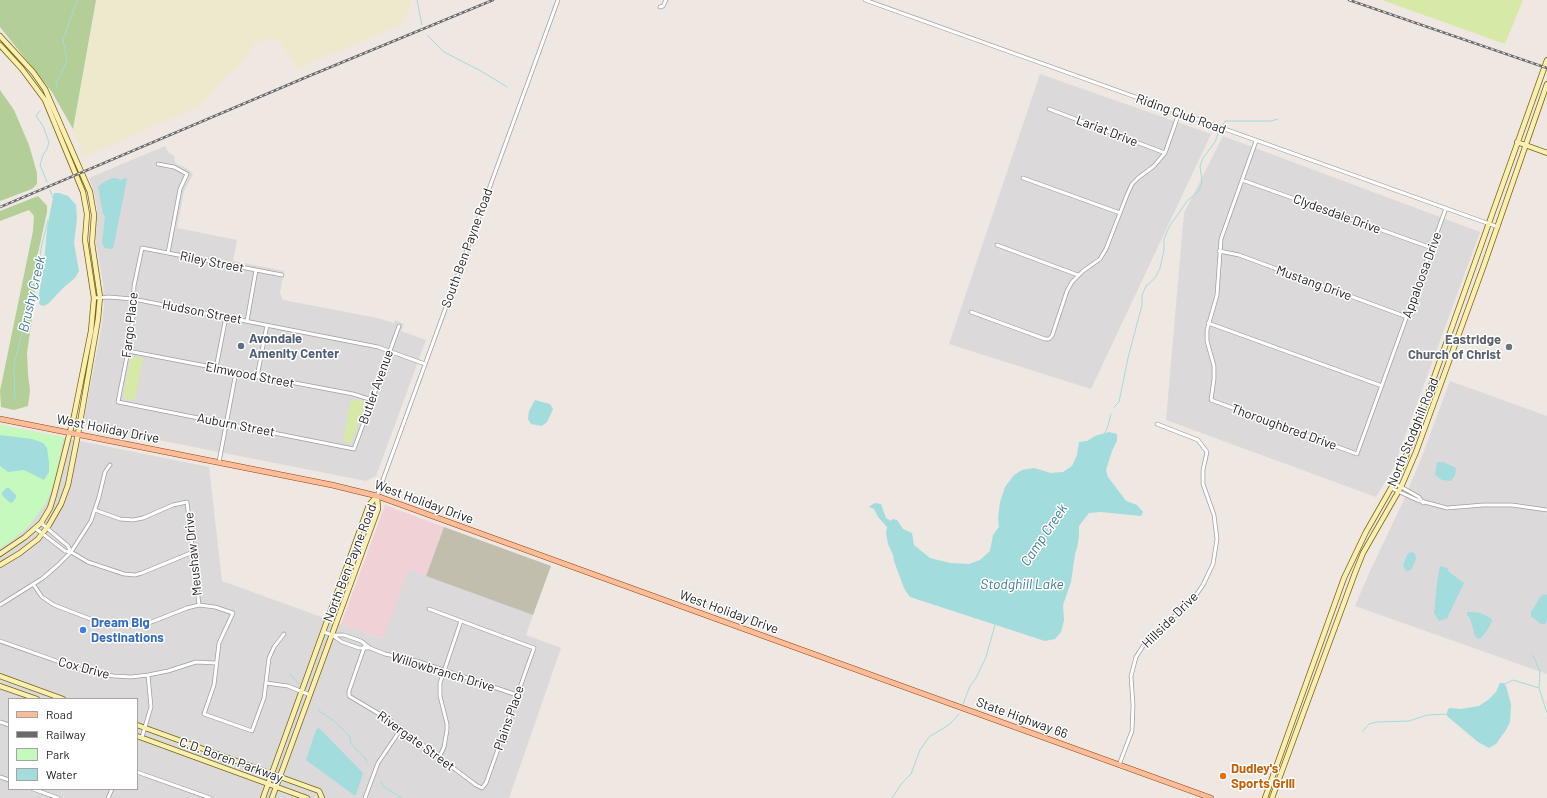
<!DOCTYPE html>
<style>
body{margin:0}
#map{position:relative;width:1547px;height:798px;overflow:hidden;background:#eee7e2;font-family:Barlow,sans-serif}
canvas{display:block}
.legend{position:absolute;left:8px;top:698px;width:130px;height:92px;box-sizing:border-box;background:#fff;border:1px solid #a4a4a4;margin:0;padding:5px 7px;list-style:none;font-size:12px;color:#1c1c1c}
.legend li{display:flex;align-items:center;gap:8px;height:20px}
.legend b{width:20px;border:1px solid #a4a4a4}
</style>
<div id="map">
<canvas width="1547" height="798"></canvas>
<ul class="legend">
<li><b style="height:5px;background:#fcbc99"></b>Road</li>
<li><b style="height:5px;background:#6a6a6a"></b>Railway</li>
<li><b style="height:11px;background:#c6f9be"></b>Park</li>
<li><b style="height:11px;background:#a2dcdc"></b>Water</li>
</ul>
</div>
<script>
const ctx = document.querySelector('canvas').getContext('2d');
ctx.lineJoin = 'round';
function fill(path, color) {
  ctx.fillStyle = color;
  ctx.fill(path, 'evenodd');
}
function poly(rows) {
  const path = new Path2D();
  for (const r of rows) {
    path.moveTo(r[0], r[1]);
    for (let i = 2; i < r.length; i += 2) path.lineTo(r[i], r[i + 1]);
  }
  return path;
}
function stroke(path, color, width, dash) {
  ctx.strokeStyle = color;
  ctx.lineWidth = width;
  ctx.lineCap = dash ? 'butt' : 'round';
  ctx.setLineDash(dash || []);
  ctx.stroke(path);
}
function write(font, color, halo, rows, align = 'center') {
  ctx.font = font + ' Barlow,sans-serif';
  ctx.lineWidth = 3;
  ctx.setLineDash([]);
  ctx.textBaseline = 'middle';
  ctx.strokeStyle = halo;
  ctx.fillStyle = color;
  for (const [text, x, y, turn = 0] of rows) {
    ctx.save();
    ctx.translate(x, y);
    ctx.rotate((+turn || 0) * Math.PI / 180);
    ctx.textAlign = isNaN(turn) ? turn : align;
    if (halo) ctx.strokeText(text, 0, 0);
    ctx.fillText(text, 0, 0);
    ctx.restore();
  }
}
fill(poly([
 [1040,74,1211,134,1091,389,949,344],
 [1223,136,1480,232,1400,450,1393,469,1376,497,1166,420,1184,213],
 [165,146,168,152,174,156,175,163,186,168,193,174,184,191,177,228,237,240,233,261,284,271,280,293,283,300,377,318,394,323,395,320,404,324,401,331,426,340,376,476,366,481,88,426,84,419,101,330,104,306,103,283,96,244,97,208,95,196,89,178],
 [1450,381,1547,416,1547,674,1355,606,1371,569,1402,504,1421,459],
 [0,425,209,467,222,581,382,639,408,569,533,615,526,635,561,648,509,798,0,798],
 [9,699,137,699,137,789,9,789]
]), '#dbd9da');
fill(poly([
 [385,505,444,527,426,576,408,570,383,639,341,624]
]), '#efd1d6');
fill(poly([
 [444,527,551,566,533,615,426,576]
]), '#c2beae');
fill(poly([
 [96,0,410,0,411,3,403,24,297,69,278,39,256,42,239,67,226,76,201,105,84,157,73,129]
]), '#ede9cd');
fill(poly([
 [1382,0,1523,0,1505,44],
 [131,356,143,358,135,400,123,398],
 [351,399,366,402,351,443,343,441]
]), '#d6e9a7');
fill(poly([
 [0,0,96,0,73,129,52,92,0,27],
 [0,90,14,110,29,145,37,173,37,184,32,189,0,201],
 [38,196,47,206,47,212,36,262,34,304,27,353,28,375,30,390,28,406,14,410,1,407,0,391,33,231,34,216,29,210,0,221,0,211]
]), '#b3ce96');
fill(poly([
 [0,425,64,437,54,483,46,503,29,526,16,537,0,548]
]), '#c6f9be');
fill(poly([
 [113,178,116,178,121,180,125,178,127,179,115,239,113,248,110,249,105,248,102,243,105,216,103,214,98,187,104,182],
 [54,193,59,193,68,196,76,205,77,219,74,243,79,271,75,278,63,288,49,303,44,306,40,305,38,300,44,264,47,228],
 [535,400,550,404,553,409,547,422,542,426,531,424,528,419,529,411],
 [1109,432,1117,434,1117,441,1112,451,1106,470,1108,477,1126,501,1137,505,1143,512,1141,516,1101,512,1089,513,1079,526,1079,536,1077,548,1075,554,1071,582,1063,605,1064,620,1061,632,1055,639,1045,641,910,597,907,593,904,588,894,561,893,555,888,544,886,533,887,527,878,517,874,509,869,507,870,506,875,503,881,504,886,518,891,521,892,519,897,520,903,529,912,533,914,545,930,558,950,563,969,564,980,560,990,551,993,535,999,527,998,518,1000,502,1005,487,1014,475,1022,470,1034,468,1051,473,1063,472,1072,466,1077,455,1079,442,1087,441,1095,436],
 [0,435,32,439,43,443,47,448,49,462,49,472,44,480,24,470,8,472,0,466],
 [1437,462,1443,462,1456,468,1455,475,1451,481,1442,480,1435,475],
 [6,488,9,488,16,495,16,498,12,503,9,502,2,495,2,493],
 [1412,552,1415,554,1416,559,1411,570,1406,571,1403,566,1407,555,1409,553],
 [1440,566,1447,568,1449,572,1464,583,1448,616,1448,618,1439,621,1434,613,1437,583],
 [1545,594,1547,595,1547,621,1545,624,1541,624,1531,616,1531,612,1541,596],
 [1467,612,1471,612,1480,613,1491,618,1492,621,1488,629,1481,638,1478,639,1475,636,1470,618,1467,615],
 [1500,683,1504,683,1506,686,1508,693,1511,704,1510,722,1506,730,1496,744,1489,748,1478,742,1447,716,1447,712,1449,708,1461,709,1479,706,1488,700,1496,692],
 [319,728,363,773,356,795,354,795,306,760,316,730]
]), '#a2dcdc');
stroke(poly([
 [417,0,422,25],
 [427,35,444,52,481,71,507,87],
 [57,88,57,81,67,61,63,40,77,0],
 [40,111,36,116,43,126,49,142,47,149,43,155,40,165,47,182],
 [1223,125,1225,121,1271,121,1278,119],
 [50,190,53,198],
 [15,400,14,365,37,274,42,244,48,220],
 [1114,407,1119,402,1128,358,1142,305,1142,295,1146,286,1155,278,1160,268,1164,250,1164,239,1169,227,1187,201,1199,191,1202,183,1200,166,1203,158,1215,142,1218,134],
 [1104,434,1107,429,1111,414],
 [1533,655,1540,672,1539,688,1547,713],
 [290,674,299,684],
 [1505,684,1513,680,1539,688],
 [963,704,970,686,976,678,986,657,995,625],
 [318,710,334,721,343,729,350,737,351,744,365,758,367,763],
 [1363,731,1369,724,1377,722,1409,721,1427,715,1448,714],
 [381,782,384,787,402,798],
 [892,798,902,783,911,774,920,750,929,737,950,724,959,714]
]), '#a2dcdc', 1);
const street = poly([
 [865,0,1498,227],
 [660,7,663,6,666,0],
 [1049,109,1165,153],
 [1256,141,1221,239,1217,295,1207,330,1207,341,1214,366,1214,379,1211,400,1357,454,1446,208],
 [158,164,174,167,187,174,180,189,168,253],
 [1023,178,1120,213],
 [1242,180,1432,248],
 [997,245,1078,275],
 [1219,251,1239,255,1407,317],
 [282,275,142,248,134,286,133,318,128,351,118,402,354,449,399,326],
 [94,298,109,297,133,299,378,347,425,364],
 [971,312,1045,339,1049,339,1052,336,1067,291,1072,282,1083,271,1100,259,1106,249,1127,195,1132,184,1138,178,1154,166,1165,153,1179,113],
 [247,321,256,270],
 [1208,323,1382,386],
 [128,351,353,394,372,400],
 [216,368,226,317],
 [257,377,267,325],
 [219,462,236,372],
 [1394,483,1419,497,1423,503],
 [1391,488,1417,500,1447,508,1483,505,1512,505,1547,510],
 [377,496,558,0],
 [95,510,120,519,133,520,143,518,173,505,187,502,199,605],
 [41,523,68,546,71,552],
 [35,528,65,551,71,552,88,562,124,574,135,575,142,573,193,552],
 [33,584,42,597,54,605,93,620,111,624,131,626,149,623,187,608,199,605,215,607,233,613,219,643,214,685,204,714,252,731,264,698,269,658,274,647,284,634],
 [0,605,43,578,58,565,71,552,91,521,99,497,105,472,110,465],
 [324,632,332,635,342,642,359,648,370,648,361,641,344,635,332,635],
 [0,641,85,671,114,676,131,677,148,675,168,671,196,662,216,663],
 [365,645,349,691,349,696,391,721,476,785,482,788,486,783,534,648,429,609],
 [370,648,385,654,417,661,517,695],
 [266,683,288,686,310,695],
 [0,722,9,725],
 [142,737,151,707,148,675],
 [439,758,444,747,447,730,447,724,440,696,440,683,461,621],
 [1119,765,1132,731,1133,705,1131,676,1136,657,1145,643,1194,598,1203,585,1213,564,1217,539,1214,515,1203,484,1203,470,1207,452,1198,440,1157,424],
 [137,772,210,798],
 [0,777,9,780],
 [33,789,58,798],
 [108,798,112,789],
 [365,798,378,763,401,729]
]);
const secondary = poly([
 [0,36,33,72,45,89,90,192,94,215,92,243,100,297,98,319,78,434,68,485,61,504,49,525,38,539,20,553,0,565],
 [0,45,22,69,45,100,83,192,87,214,85,240,94,298,91,331,74,416,54,495,50,508,41,523,25,537,0,554],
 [1517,142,1547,153],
 [0,676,63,699],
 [0,686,37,699],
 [137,725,319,791,322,798],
 [137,736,307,798],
 [263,798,369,505,377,496],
 [272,798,378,509,377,496],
 [1265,798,1344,578,1366,532,1394,483,1405,459,1547,60],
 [1272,798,1355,573,1363,553,1401,487,1416,452,1484,265,1547,84]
]);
const primary = poly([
 [0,419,332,485,377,496,1211,798]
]);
stroke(street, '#a0a0a0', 4.5);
stroke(secondary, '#736704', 6);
stroke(primary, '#954300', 6);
stroke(street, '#fff', 3);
stroke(secondary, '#faeeb4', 4.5);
stroke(primary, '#fcbc99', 5);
const rail = poly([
 [1349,0,1547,68],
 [0,207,309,76,493,0]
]);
stroke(rail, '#6a6a6a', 2.5);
stroke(rail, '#fff', 1, [3]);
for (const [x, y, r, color] of [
 [241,346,4,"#5c6f8a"],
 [1509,347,4,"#6b7280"],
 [83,630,4,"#3f7fe0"],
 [1223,776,4,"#e8710a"]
]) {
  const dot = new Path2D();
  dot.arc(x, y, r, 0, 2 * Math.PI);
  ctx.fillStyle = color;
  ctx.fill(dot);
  stroke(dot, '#fff', 1.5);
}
write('13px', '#1c1c1c', '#fff', [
 ["Riding Club Road",1181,114,20],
 ["Lariat Drive",1107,131,21],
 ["Clydesdale Drive",1337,214,20],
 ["South Ben Payne Road",467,248,-70],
 ["Riley Street",212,262,11],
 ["Appaloosa Drive",1422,275,-70],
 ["Mustang Drive",1314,283,20],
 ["Hudson Street",202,312,11],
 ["Fargo Place",130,325,-84],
 ["Elmwood Street",250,375,11],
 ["Butler Avenue",376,387,-70],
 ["Auburn Street",236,425,11],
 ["Thoroughbred Drive",1284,427,20],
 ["West Holiday Drive",108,429,11],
 ["North Stodghill Road",1413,432,-68],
 ["West Holiday Drive",424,502,20],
 ["Meushaw Drive",193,554,-96],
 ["North Ben Payne Road",350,563,-69],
 ["West Holiday Drive",729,612,20],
 ["Hillside Drive",1170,620,-45],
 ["Cox Drive",84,668,15],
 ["Willowbranch Drive",443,672,17],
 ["Plains Place",509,718,-71],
 ["State Highway 66",1022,718,20],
 ["Rivergate Street",416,741,36],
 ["C.D. Boren Parkway",231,760,20]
]);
write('bold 13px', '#4e5e75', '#fff', [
 ["Avondale",249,339],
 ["Amenity Center",249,354]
], 'left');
write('bold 13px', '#5b616d', '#fff', [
 ["Eastridge",1501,340],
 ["Church of Christ",1501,355]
], 'right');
write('bold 13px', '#366cbe', '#fff', [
 ["Dream Big",91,623],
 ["Destinations",91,638]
], 'left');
write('bold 13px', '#c56008', '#fff', [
 ["Dudley's",1231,769],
 ["Sports Grill",1231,784]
], 'left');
write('italic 14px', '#417d95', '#fff', [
 ["Brushy Creek",32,294,-77],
 ["Camp Creek",1044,535,-56],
 ["Stodghill Lake",1022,584]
]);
</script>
